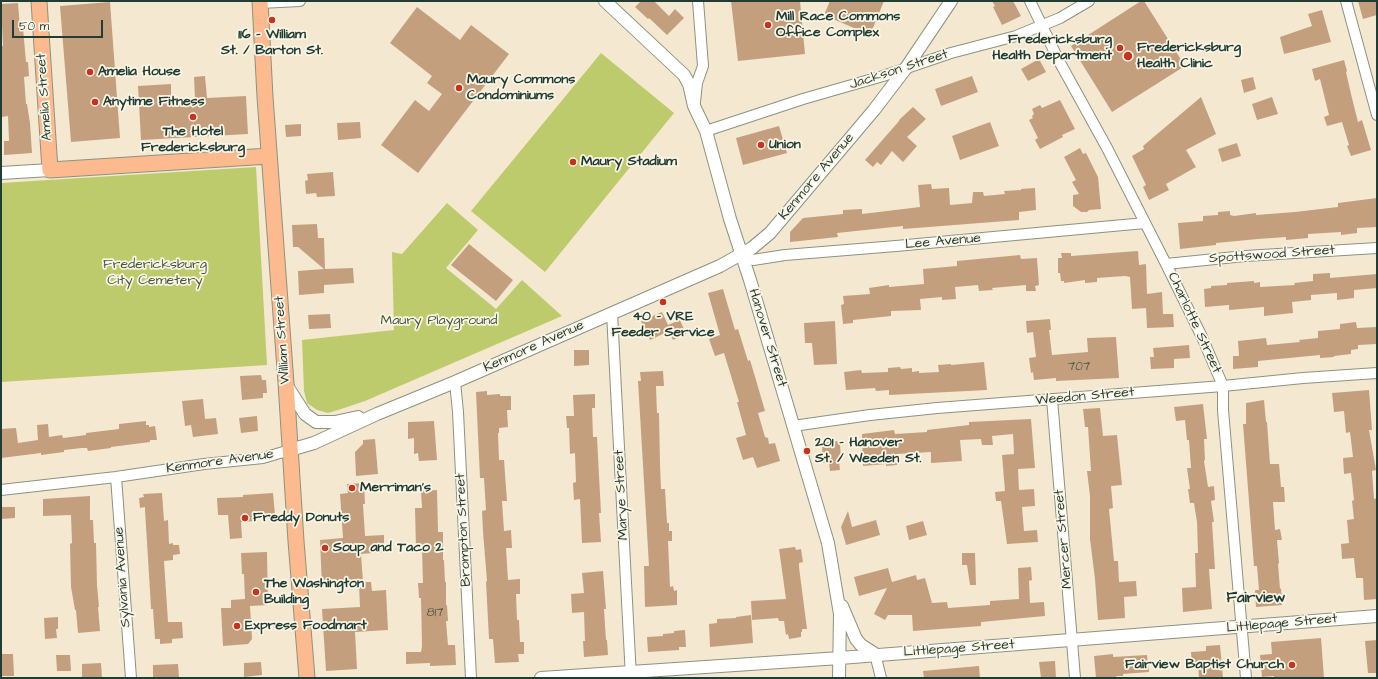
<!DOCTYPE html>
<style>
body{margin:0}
#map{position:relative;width:1378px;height:679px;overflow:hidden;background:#f4e9d0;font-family:"Architects Daughter",sans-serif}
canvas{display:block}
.frame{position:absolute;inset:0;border:2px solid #1f3d34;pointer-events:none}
.scale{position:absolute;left:12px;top:20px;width:91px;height:18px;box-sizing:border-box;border:2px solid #1f3d34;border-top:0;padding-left:5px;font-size:12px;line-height:14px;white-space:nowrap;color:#1f3d34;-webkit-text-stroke:3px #fcf5e5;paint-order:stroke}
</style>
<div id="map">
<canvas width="1378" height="679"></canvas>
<div class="frame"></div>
<div class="scale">50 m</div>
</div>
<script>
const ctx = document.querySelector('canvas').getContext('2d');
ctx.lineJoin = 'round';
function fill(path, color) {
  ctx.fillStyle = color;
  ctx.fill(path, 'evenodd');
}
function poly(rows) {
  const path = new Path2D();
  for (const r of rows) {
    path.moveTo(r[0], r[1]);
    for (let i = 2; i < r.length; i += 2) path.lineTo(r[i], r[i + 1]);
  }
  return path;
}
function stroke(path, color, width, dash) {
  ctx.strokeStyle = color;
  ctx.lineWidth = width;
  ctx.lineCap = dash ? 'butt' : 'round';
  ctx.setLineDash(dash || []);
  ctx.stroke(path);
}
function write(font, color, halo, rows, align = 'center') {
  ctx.font = font + ' "Architects Daughter",sans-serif';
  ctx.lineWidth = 3.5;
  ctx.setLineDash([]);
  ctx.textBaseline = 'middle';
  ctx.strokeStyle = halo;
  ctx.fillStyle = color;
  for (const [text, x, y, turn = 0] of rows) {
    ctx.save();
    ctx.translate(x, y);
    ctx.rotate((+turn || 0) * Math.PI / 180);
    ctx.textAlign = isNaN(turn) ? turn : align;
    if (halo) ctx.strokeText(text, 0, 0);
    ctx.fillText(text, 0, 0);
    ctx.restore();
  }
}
fill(poly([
 [601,53,674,113,545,272,471,211],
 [256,167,267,365,1,382,1,183],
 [447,203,478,230,446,268,496,309,522,280,562,316,365,401,338,410,328,413,317,410,307,403,304,391,302,340,394,330,392,252,402,254]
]), '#becb6c');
fill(poly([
 [641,1,654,1,669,16,675,9,684,18,667,35,649,18,648,19,635,7],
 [731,1,800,1,805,54,738,61],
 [830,1,884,1,870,35,824,15],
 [992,1,1013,1,1021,16,1002,25,993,7,995,6],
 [1141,1,1144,1,1185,66,1112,112,1071,46],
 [1358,1,1377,1,1377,15,1363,19],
 [110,2,120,138,71,142,60,6],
 [18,3,20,29,23,28,26,62,28,62,29,76,24,77,26,104,27,104,30,123,32,153,4,155,4,141,9,141,8,116,2,117,1,103,1,46,3,46,1,4],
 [417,7,460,40,471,25,509,54,418,173,381,145,415,100,429,111,442,94,427,83,432,76,390,43],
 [1322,10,1331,42,1284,54,1280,37,1312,26,1308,14],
 [1039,59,1046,72,1028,81,1021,69],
 [1344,60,1347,71,1346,72,1351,94,1358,122,1362,120,1371,150,1351,156,1347,146,1349,145,1342,122,1327,126,1324,117,1329,115,1320,79,1315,81,1312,69],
 [205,76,207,98,246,96,248,134,141,140,138,86,171,84,171,100,195,99,194,77],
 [972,76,978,92,941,106,935,89],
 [1253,77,1256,89,1244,93,1241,80],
 [1201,97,1216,134,1186,150,1196,167,1166,184,1169,190,1149,200,1143,187,1146,185,1132,156,1144,149,1143,146],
 [1272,97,1278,114,1257,120,1252,104],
 [1060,100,1075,129,1062,135,1063,137,1040,149,1035,140,1038,138,1029,120,1033,118,1032,116,1034,114,1032,109,1040,105,1042,108],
 [913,107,926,119,907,137,917,146,903,162,892,151,881,165,877,162,873,167,865,160,899,121,899,120],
 [360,122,361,138,338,140,337,123],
 [990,122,999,146,960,160,952,136],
 [301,124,301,136,286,137,285,125],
 [779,126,787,153,743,165,736,138],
 [1237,143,1241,156,1222,162,1218,149],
 [1080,148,1083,154,1086,153,1098,177,1101,209,1089,210,1087,212,1081,212,1073,206,1073,195,1079,194,1072,182,1076,180,1064,157],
 [333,172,335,196,317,197,316,193,306,194,305,181,308,180,307,174],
 [931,184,932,189,949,188,950,205,972,203,973,192,983,192,984,196,1005,194,1004,191,1021,190,1021,189,1035,188,1036,210,1019,212,1019,220,903,229,903,226,837,233,838,237,790,242,790,232,803,218,843,214,843,210,862,209,862,214,920,207,918,185],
 [1377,198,1377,227,1357,228,1357,233,1341,235,1341,232,1308,234,1308,238,1286,240,1286,237,1258,239,1216,243,1216,245,1180,249,1178,223,1203,221,1203,216,1218,215,1218,212,1230,211,1230,215,1234,216,1256,213,1256,215,1295,212,1338,207,1338,203],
 [317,224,318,238,324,238,325,269,353,268,354,283,324,285,324,293,299,295,298,271,324,269,298,247,293,247,292,225],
 [469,244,513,280,496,301,451,265],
 [1138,251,1139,265,1146,264,1147,294,1162,292,1163,314,1173,314,1174,327,1147,328,1146,308,1132,309,1130,277,1125,276,1097,278,1097,282,1085,283,1085,280,1064,283,1064,281,1061,281,1060,273,1058,273,1058,258,1062,258,1061,253,1071,253,1071,256],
 [1020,255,1021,259,1037,258,1039,285,1035,286,1036,291,1026,291,1026,285,992,288,993,290,979,291,978,285,955,287,956,299,942,300,942,297,920,299,921,310,891,311,891,316,853,320,853,323,843,324,841,305,844,304,843,296,870,294,869,288,889,285,889,287,924,284,923,269,957,266,957,261],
 [1330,273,1330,278,1377,274,1377,288,1354,290,1354,298,1337,300,1337,293,1311,295,1311,300,1292,302,1293,313,1264,316,1264,307,1229,310,1229,305,1205,307,1204,289,1211,288,1211,286,1227,285,1227,283,1254,281,1254,283,1260,282,1260,287,1295,285,1294,283,1313,281,1313,274],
 [723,289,735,330,738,329,748,361,750,360,756,380,765,411,758,413,765,437,768,438,769,444,775,443,780,461,757,468,753,457,743,460,736,438,746,435,737,402,739,402,724,353,715,356,709,339,720,335,708,293],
 [662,312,668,325,680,320,686,334,673,340,669,331,650,340,641,321],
 [330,314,331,328,309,329,308,315],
 [1050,319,1051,330,1049,330,1052,355,1088,352,1087,338,1116,337,1119,378,1056,381,1056,378,1034,380,1033,372,1031,373,1029,358,1036,357,1033,332,1027,333,1026,321],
 [835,321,837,364,814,365,812,343,805,343,804,323],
 [1356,322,1357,328,1377,327,1377,344,1358,345,1358,349,1351,350,1351,354,1334,356,1334,357,1320,358,1320,355,1258,361,1258,367,1233,369,1233,356,1239,356,1238,341,1266,338,1267,345,1300,342,1299,340,1318,338,1318,331,1340,329,1340,324],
 [1189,345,1190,358,1174,359,1174,368,1151,369,1150,357,1154,357,1153,348],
 [574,350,589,350,589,365,574,366],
 [984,362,987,390,889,395,889,390,876,391,875,388,846,390,844,372,861,370,862,373,888,372,888,368,900,367,901,369,912,368,912,372,919,371,919,373,939,372,938,365,951,364,951,365],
 [663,371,664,386,656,386,657,413,659,413,660,464,661,489,665,489,667,523,669,523,669,531,672,531,672,541,668,541,670,587,673,586,674,591,677,590,677,605,645,607,644,566,649,566,638,381,641,381,640,372],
 [261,375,262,380,266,380,267,393,263,393,263,398,242,400,240,376],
 [1369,390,1372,430,1369,430,1376,470,1372,471,1374,499,1377,498,1377,599,1364,600,1363,578,1356,578,1354,558,1342,559,1341,544,1349,543,1347,520,1354,519,1352,501,1354,500,1351,473,1344,474,1343,458,1353,457,1350,432,1346,433,1344,411,1334,412,1332,393],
 [487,391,487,395,500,394,500,396,511,396,511,410,507,410,508,427,499,428,499,433,498,433,499,460,504,460,507,501,502,501,504,531,511,530,512,548,506,548,508,580,520,579,520,594,516,594,517,620,519,620,520,642,524,642,524,654,518,654,519,662,495,663,493,639,489,639,486,582,487,581,483,532,482,511,486,510,484,478,480,478,476,392],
 [595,394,595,408,592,408,593,437,597,437,601,513,599,513,601,542,582,543,580,499,574,500,573,483,576,482,575,453,570,454,569,428,567,428,566,416,574,416,573,395],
 [203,399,205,419,216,418,218,434,193,437,191,425,185,426,182,401],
 [1264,400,1266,422,1267,422,1270,464,1279,464,1281,487,1284,487,1285,502,1273,502,1275,530,1280,529,1282,540,1277,540,1279,563,1278,564,1280,589,1281,588,1282,605,1256,607,1255,590,1259,590,1257,566,1254,566,1243,424,1246,424,1246,403],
 [1203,404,1207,439,1204,439,1205,460,1204,461,1208,487,1214,486,1215,500,1211,501,1214,522,1212,522,1215,569,1209,569,1212,609,1183,612,1182,588,1196,587,1195,553,1198,553,1197,522,1194,503,1190,503,1188,489,1190,489,1187,468,1191,468,1189,440,1187,440,1185,420,1176,421,1174,407],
 [1100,408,1103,436,1117,435,1122,485,1111,486,1113,508,1109,509,1114,561,1118,561,1119,582,1136,581,1137,596,1124,597,1125,618,1098,620,1095,579,1090,539,1090,496,1087,471,1091,471,1088,427,1085,427,1083,409],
 [257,416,258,431,241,433,239,418],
 [1031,419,1035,468,1018,469,1019,490,1034,489,1035,506,1022,507,1024,531,1037,530,1038,542,1007,544,1001,501,996,501,995,492,1005,491,1002,455,1014,454,1013,434,992,436,993,445,982,445,981,439,960,440,962,461,931,463,931,452,896,454,897,465,886,466,886,464,863,466,862,434,894,430,895,434,927,432,927,430,969,425,969,422],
 [146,421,146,425,149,425,149,427,155,426,157,440,150,440,150,442,111,447,111,448,88,451,87,448,82,448,64,450,64,452,41,455,41,453,1,458,1,429,16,428,18,443,38,440,37,425,48,424,49,437,62,435,63,438,86,435,86,433,119,429,119,424],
 [434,421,437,460,419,461,418,453,414,454,414,438,408,439,408,422],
 [375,439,378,474,356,476,355,452,363,444,363,440],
 [837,441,840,444,841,461,839,461,840,470,830,471,829,462,823,463,822,446,826,442],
 [364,483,365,504,363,504,365,536,384,535,384,552,361,554,363,582,371,582,372,591,386,590,388,630,355,632,357,669,326,671,322,609,360,607,359,585,322,587,320,540,343,538,340,494,348,493,347,484],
 [437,490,438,532,443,532,443,560,444,560,445,582,446,582,446,605,447,605,448,621,446,621,448,645,455,645,456,665,430,666,430,663,406,664,406,652,421,652,422,646,421,598,419,598,418,583,423,583,422,549,416,549,415,508,422,508,421,491],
 [162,493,164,521,168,520,169,544,173,543,173,545,179,545,180,554,173,555,173,560,164,561,168,622,182,622,183,638,172,639,172,643,160,644,160,639,155,639,153,609,151,609,150,591,145,510,145,507,140,508,139,498,144,497,143,494],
 [273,493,275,515,256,516,256,521,241,522,242,538,230,539,228,515,218,515,217,498,243,497,243,495],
 [90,496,90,520,93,520,94,543,96,543,97,585,99,607,98,607,100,631,78,633,76,610,75,610,71,587,70,544,72,543,71,515,43,516,43,499],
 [1,507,15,507,15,518,1,519],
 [848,511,852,527,876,520,880,535,846,545,841,527],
 [923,521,927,535,909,540,906,526],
 [795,547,796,550,801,549,803,562,799,563,799,567,807,629,802,629,802,632,801,632,801,637,789,639,788,634,786,635,784,621,779,621,778,618,752,620,751,601,786,599,779,549],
 [267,552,268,605,250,606,252,639,248,644,223,646,221,608,231,608,231,600,245,599,244,574,242,574,241,553],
 [962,553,975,553,976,585,970,585,967,565,962,565],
 [1031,567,1032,580,1029,581,1030,603,1044,602,1045,616,981,622,981,626,913,631,912,615,888,615,885,620,874,614,887,588,859,596,854,577,888,568,892,582,916,575,917,580,925,578,932,603,947,602,948,608,990,605,990,601,1019,599,1018,568],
 [603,571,606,609,604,609,606,640,607,640,608,655,584,657,583,641,585,641,584,612,572,613,571,594,584,593,582,573],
 [751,615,753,643,710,647,709,624,717,623,717,619,736,618,736,617],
 [58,617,58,629,56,629,57,638,45,639,44,618],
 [685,630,686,647,679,647,679,650,648,652,647,637,663,636,663,634,674,633,674,631],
 [1321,638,1324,678,1274,678,1274,676,1262,677,1260,655,1272,654,1271,642],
 [1377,640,1377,673,1368,673,1365,641],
 [1220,645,1223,678,1199,678,1198,664,1192,665,1191,652,1206,651,1206,646],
 [1,654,13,654,14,676,1,676],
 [1113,654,1113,657,1147,655,1149,672,1123,674,1123,676,1116,676,1117,678,1096,678,1094,656],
 [56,655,70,655,71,671,57,671],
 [1055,661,1056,678,1041,678,1039,662],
 [261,662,262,675,244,677,244,663],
 [101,663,102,678,82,678,82,664],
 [178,664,179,678,153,678,153,665],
 [979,666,980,678,924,678,923,671]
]), '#c49f7e');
const minor = poly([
 [1030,1,1059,61,1107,148,1166,264,1202,337,1223,386,1223,410,1246,678],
 [1346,1,1377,115],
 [260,3,300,1],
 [695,102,697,83,703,66,698,1],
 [706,131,803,99,883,76,951,53,1016,36,1060,18,1089,1],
 [742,255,753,260,785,255,896,246,1145,223],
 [1166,264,1245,256,1377,248],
 [612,313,631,678],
 [455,382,458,412,471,678],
 [1052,399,1075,678],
 [793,426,870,415,937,408,1223,386,1303,378,1377,373],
 [116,477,131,678],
 [1,490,116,477,204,464,263,458,290,450],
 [875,654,881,678]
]);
const tertiary = poly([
 [605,1,684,75,689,84,694,106,706,131,730,219,750,280,828,543,840,614,839,678],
 [1,173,50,170],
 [287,386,305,414,316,422,335,422,358,417],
 [290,450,314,443,377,414,455,382,720,266,752,248,770,233,874,110,906,68,951,1],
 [842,606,856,639,861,645,875,654],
 [541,678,840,658,1377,616]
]);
const primary = poly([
 [39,1,50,170,269,156],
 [260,1,265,97,286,383,296,541,307,678]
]);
stroke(minor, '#8a9382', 12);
stroke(tertiary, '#8a9382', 14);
stroke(primary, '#8a9382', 17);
stroke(minor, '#fff', 10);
stroke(tertiary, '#fff', 12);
stroke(primary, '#fcba8e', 15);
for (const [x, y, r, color] of [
 [272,20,4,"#c8321e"],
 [768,25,4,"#c8321e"],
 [1120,48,4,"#c8321e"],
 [1128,56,5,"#c8321e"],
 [90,72,4,"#c8321e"],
 [459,88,4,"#c8321e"],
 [95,102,4,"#c8321e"],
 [193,117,4,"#c8321e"],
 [761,145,4,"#c8321e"],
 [573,162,4,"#c8321e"],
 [663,302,4,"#c8321e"],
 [807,451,4,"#c8321e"],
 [352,488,4,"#c8321e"],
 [245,518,4,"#c8321e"],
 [325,548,4,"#c8321e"],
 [256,592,4,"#c8321e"],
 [237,626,4,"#c8321e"],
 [1292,665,4,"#c8321e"]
]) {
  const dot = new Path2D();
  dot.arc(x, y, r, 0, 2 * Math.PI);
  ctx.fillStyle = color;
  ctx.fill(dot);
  stroke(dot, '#fcf5e5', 1.5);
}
write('12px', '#485646', null, [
 ["707",1079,367],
 ["817",435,613]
]);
write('bold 14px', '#1f3d34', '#fcf5e5', [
 ["Mill Race Commons",776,17],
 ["Office Complex",776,33],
 ["116 - William",272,35,"center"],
 ["St. / Barton St.",272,51,"center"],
 ["Fredericksburg",1112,40,"right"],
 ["Health Department",1112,56,"right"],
 ["Fredericksburg",1137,48],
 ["Health Clinic",1137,64],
 ["Amelia House",98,72],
 ["Maury Commons",467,80],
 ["Condominiums",467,96],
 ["Anytime Fitness",103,102],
 ["The Hotel",193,132,"center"],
 ["Fredericksburg",193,148,"center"],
 ["Union",769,145],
 ["Maury Stadium",581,162],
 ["40 - VRE",663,317,"center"],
 ["Feeder Service",663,333,"center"],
 ["201 - Hanover",815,443],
 ["St. / Weeden St.",815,459],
 ["Merriman's",360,488],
 ["Freddy Donuts",253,518],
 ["Soup and Taco 2",333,548],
 ["The Washington",264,584],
 ["Building",264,600],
 ["Express Foodmart",245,626],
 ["Fairview Baptist Church",1284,665,"right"]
], 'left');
write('14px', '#1f3d34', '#fcf5e5', [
 ["Jackson Street",899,70,-18],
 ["Amelia Street",45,97,-94],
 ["Kenmore Avenue",817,177,-50],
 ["Lee Avenue",943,242,-5],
 ["Spottswood Street",1272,255,-4],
 ["Charlotte Street",1194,323,65],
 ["Hanover Street",767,338,73],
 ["William Street",283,340,-94],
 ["Kenmore Avenue",534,347,-24],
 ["Weedon Street",1085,397,-5],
 ["Kenmore Avenue",220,462,-8],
 ["Marye Street",622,495,-93],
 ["Brompton Street",464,530,-93],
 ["Mercer Street",1064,539,-95],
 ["Sylvania Avenue",123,577,-94],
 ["Littlepage Street",1282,624,-5],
 ["Littlepage Street",959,649,-4]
]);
write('14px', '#3f593f', '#fcf5e5', [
 ["Fredericksburg",155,265],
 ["City Cemetery",155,281],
 ["Maury Playground",439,321]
]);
write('bold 15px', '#1f3d34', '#fcf5e5', [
 ["Fairview",1256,599]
]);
</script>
